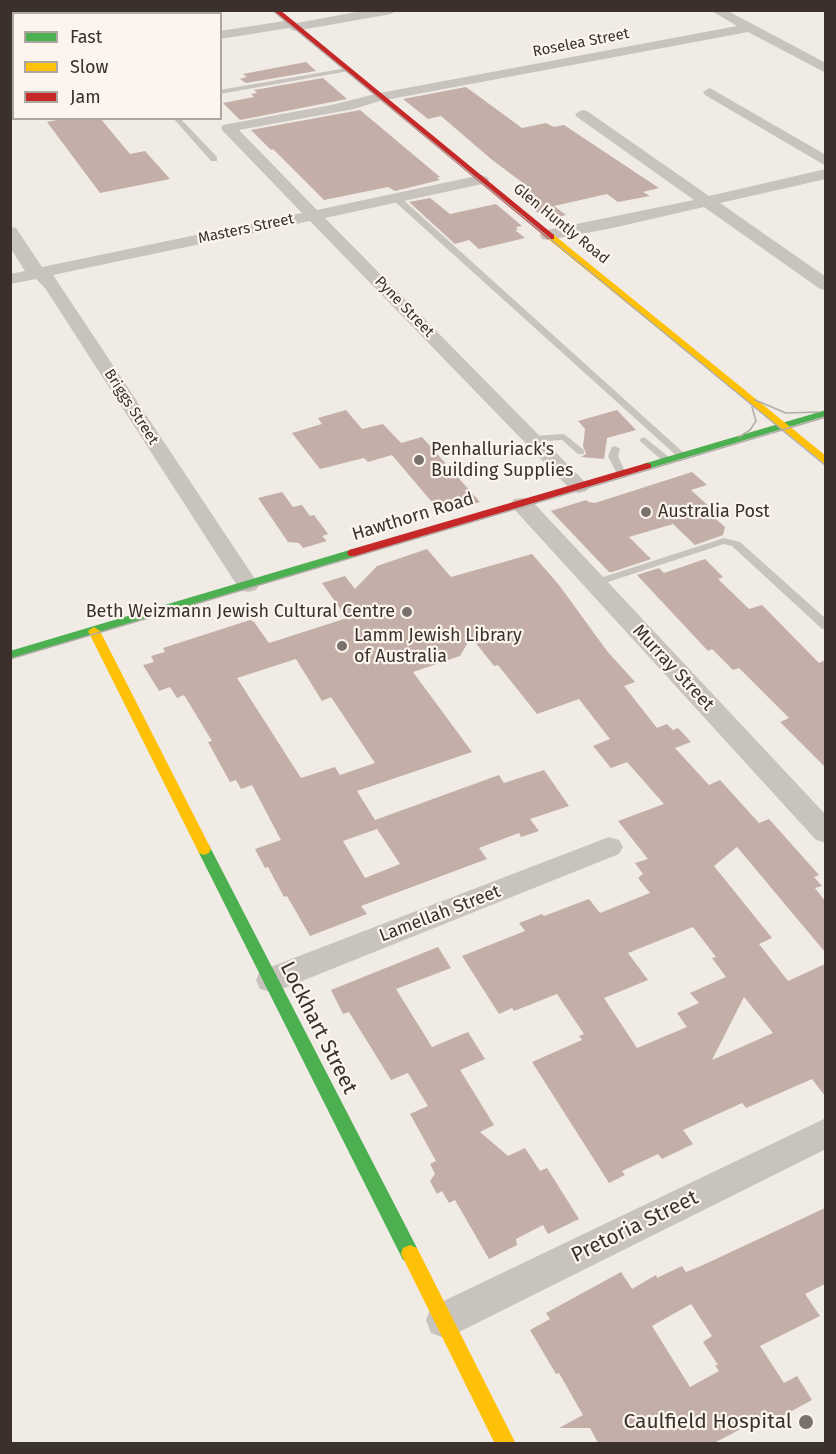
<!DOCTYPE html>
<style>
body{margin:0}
#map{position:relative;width:836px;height:1454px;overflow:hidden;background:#f0ebe5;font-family:"Fira Sans",sans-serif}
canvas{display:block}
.frame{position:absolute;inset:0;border:12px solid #3b302b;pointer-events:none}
.legend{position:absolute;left:12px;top:12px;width:210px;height:108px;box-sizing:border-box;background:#fbf5ee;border:2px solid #aea6a0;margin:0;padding:8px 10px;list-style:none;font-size:18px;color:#3b302b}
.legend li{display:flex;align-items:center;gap:12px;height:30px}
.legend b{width:30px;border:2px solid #aea6a0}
</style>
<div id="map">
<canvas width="836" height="1454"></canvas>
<div class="frame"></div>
<ul class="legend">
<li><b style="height:8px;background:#4caf50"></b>Fast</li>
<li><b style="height:8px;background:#ffc107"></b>Slow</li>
<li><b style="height:8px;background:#c62828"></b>Jam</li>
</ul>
</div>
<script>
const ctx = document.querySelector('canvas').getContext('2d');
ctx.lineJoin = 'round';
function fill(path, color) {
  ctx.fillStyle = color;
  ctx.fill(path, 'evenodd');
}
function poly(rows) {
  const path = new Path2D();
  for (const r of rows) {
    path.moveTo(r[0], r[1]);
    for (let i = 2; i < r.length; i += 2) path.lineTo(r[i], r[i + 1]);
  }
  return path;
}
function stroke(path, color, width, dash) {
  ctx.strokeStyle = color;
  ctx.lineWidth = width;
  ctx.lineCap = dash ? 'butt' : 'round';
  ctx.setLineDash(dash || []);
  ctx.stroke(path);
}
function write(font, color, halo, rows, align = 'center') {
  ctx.font = font + ' "Fira Sans",sans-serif';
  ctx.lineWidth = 4.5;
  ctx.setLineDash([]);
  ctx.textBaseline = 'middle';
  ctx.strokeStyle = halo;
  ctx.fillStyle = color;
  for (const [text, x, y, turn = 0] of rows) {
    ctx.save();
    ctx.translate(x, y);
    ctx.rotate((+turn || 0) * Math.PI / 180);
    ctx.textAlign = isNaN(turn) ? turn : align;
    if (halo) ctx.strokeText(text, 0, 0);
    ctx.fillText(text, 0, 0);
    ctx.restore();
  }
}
fill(poly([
 [306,62,316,71,246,83,240,79,247,77,243,74],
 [323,78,347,99,240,120,223,103,254,97,251,94,257,93,254,90],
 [466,87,522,128,546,123,554,127,564,125,659,188,643,192,650,196,618,202,607,194,554,206,566,215,547,220,521,199,525,198,514,189,527,186,491,159,441,116,428,119,403,99],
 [360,110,440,177,437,178,440,180,395,191,388,187,324,200,273,149,271,150,251,130],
 [67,118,100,118,130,154,145,151,170,179,100,193,47,122],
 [430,198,450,214,496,204,522,226,516,227,518,230,515,230,525,238,479,249,469,240,455,244,409,202],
 [346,410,362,429,383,424,401,443,422,437,480,502,442,514,392,455,368,462,364,458,320,469,292,433,322,424,318,418],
 [617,410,636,430,607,438,604,459,581,457,586,454,583,446,585,429,578,421],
 [692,472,707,485,691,490,713,510,708,512,725,527,723,535,695,545,673,524,629,537,651,559,612,572,609,572,551,511,586,500,589,502,595,503],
 [282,492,293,507,302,505,310,516,314,515,328,534,322,536,327,541,303,548,299,543,288,542,258,498],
 [427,549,451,577,532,554,559,585,607,651,635,682,624,686,657,728,667,724,673,730,678,728,691,742,675,748,709,785,720,780,759,823,769,819,819,875,814,877,822,886,815,888,825,901,825,952,737,847,714,866,772,938,759,944,788,981,825,964,825,1096,812,1079,746,1108,742,1103,683,1130,693,1144,662,1159,658,1154,622,1171,625,1175,609,1183,532,1062,582,1040,579,1036,584,1034,557,994,514,1011,512,1008,499,1014,462,956,525,931,519,923,542,914,544,916,589,899,600,913,650,893,638,878,643,874,635,863,648,859,618,821,664,804,627,762,611,768,593,746,610,739,579,699,537,714,498,665,494,666,471,637,460,656,413,672,472,752,357,791,375,820,499,775,504,783,544,770,569,806,530,819,539,831,521,837,519,833,479,848,487,859,361,906,367,914,310,936,287,896,284,897,268,867,265,868,255,849,281,840,252,785,241,789,236,780,230,782,208,742,212,741,184,695,177,698,170,687,159,691,143,665,154,662,151,656,165,652,163,648,250,620,254,622,269,643,347,618,322,583,345,576,355,589,377,566],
 [296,659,322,701,331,697,375,763,340,775,335,767,301,778,237,678],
 [377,829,400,864,365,878,343,841],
 [693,927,716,957,712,958,726,977,690,993,699,1003,677,1013,687,1027,637,1048,604,998,648,980,628,953],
 [744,997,773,1033,712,1060],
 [705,559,723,577,718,579,749,609,762,605,819,663,825,660,825,767,780,722,789,718,739,668,733,670,712,649,708,651,637,575,659,568,664,573],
 [438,947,451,968,396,989,432,1047,468,1032,485,1059,460,1070,494,1125,480,1132,508,1156,525,1148,540,1171,547,1168,579,1219,548,1234,543,1225,516,1239,517,1245,489,1259,455,1200,449,1203,442,1191,437,1194,430,1181,435,1174,430,1164,436,1161,410,1114,428,1106,408,1073,391,1080,349,1012,343,1014,331,990],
 [825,1208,825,1284,805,1294,820,1316,760,1346,784,1383,797,1376,812,1400,766,1425,762,1418,714,1443,598,1443,590,1428,559,1428,583,1415,559,1373,556,1374,530,1330,550,1319,546,1313,621,1272,632,1289,656,1275,657,1278,682,1266,686,1272,701,1266],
 [691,1304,712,1336,703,1342,718,1365,715,1365,719,1371,690,1387,652,1326]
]), '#c3afa7');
fill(poly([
 [347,68,350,70,349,71,220,94,220,90,347,68],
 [173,118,180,118,217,157,217,161,211,161,173,118],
 [393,196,399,196,685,454,685,458,679,458,393,200,393,196],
 [564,434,584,450,584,454,578,454,562,440,533,442,528,439,533,436,564,434],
 [644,437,670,458,670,462,664,462,641,442,639,440,644,437],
 [615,446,620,449,618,456,626,474,624,476,618,476,608,456,612,447,615,446],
 [724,538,740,542,826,619,826,629,822,629,732,546,724,544,599,585,595,586,590,583,591,581,724,538]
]), '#c9c3be');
fill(poly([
 [367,10,397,10,391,14,295,31,289,28,220,39,220,31,291,20,297,23,367,10],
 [710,10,726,10,826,63,826,73,748,32,380,101,354,109,239,130,317,210,481,175,487,177,489,180,487,183,325,218,586,483,590,487,586,491,579,493,572,491,310,221,53,275,259,585,256,590,248,592,240,590,45,288,36,279,10,284,10,274,25,271,10,247,10,227,16,228,42,267,302,213,223,131,221,128,223,125,331,105,380,93,737,26,710,10],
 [14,69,14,78,10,79,10,70,14,69],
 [710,88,826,155,826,166,705,95,703,92,710,88],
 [582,110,587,111,709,196,826,169,826,179,720,203,826,277,826,290,820,289,704,207,608,229,548,240,542,239,540,235,542,231,694,200,577,117,575,114,582,110],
 [522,498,530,499,826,815,826,843,816,840,514,509,511,504,514,499,522,498],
 [609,837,619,840,623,847,619,854,282,989,271,992,260,989,256,980,260,971,609,837],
 [826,1118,826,1149,457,1333,444,1338,431,1333,426,1320,431,1307,826,1118]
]), '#c9c3be');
fill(poly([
 [826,410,826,416,651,468,643,468,642,466,643,464,826,410],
 [353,549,357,550,359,553,357,556,10,659,10,651,353,549],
 [204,843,209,845,211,849,417,1248,419,1254,417,1260,410,1263,403,1260,197,849,199,845,204,843]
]), '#4caf50');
fill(poly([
 [548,235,554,235,826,456,826,465,548,239,548,235],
 [94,627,100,631,211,849,209,853,204,855,199,853,88,631,94,627],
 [410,1245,417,1248,516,1444,495,1444,401,1254,403,1248,410,1245]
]), '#ffc107');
fill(poly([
 [272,10,280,10,554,235,554,239,548,239,272,10],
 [647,463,651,464,651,468,357,556,349,556,347,553,349,550,647,463]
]), '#c62828');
stroke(poly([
 [272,10,826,466],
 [755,400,786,413,819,412],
 [739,437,750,430,756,421,752,407],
 [10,659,826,417]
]), '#b1aca8', 1.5);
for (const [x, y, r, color] of [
 [419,460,6,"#7a716c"],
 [646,512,6,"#7a716c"],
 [407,612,6,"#7a716c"],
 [342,646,6,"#7a716c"],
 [806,1422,8,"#7a716c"]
]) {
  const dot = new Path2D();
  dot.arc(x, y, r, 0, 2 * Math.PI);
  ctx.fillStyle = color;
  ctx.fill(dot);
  stroke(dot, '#fbf5ee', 2);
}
write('15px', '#3b302b', '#fbf5ee', [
 ["Roselea Street",581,43,-11],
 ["Glen Huntly Road",561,224,39],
 ["Masters Street",246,229,-12],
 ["Pyne Street",404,307,46],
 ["Briggs Street",131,407,57]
]);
write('18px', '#3b302b', '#fbf5ee', [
 ["Penhalluriack's",431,450],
 ["Building Supplies",431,471],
 ["Australia Post",658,512],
 ["Beth Weizmann Jewish Cultural Centre",395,612,"right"],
 ["Lamm Jewish Library",354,636],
 ["of Australia",354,657]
], 'left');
write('18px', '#3b302b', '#fbf5ee', [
 ["Hawthorn Road",413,517,-17],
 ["Murray Street",673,668,47],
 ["Lamellah Street",440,914,-21]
]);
write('21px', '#3b302b', '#fbf5ee', [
 ["Lockhart Street",318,1028,63],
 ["Pretoria Street",635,1227,-26]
]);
write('21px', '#3b302b', '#fbf5ee', [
 ["Caulfield Hospital",792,1422]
], 'right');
</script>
